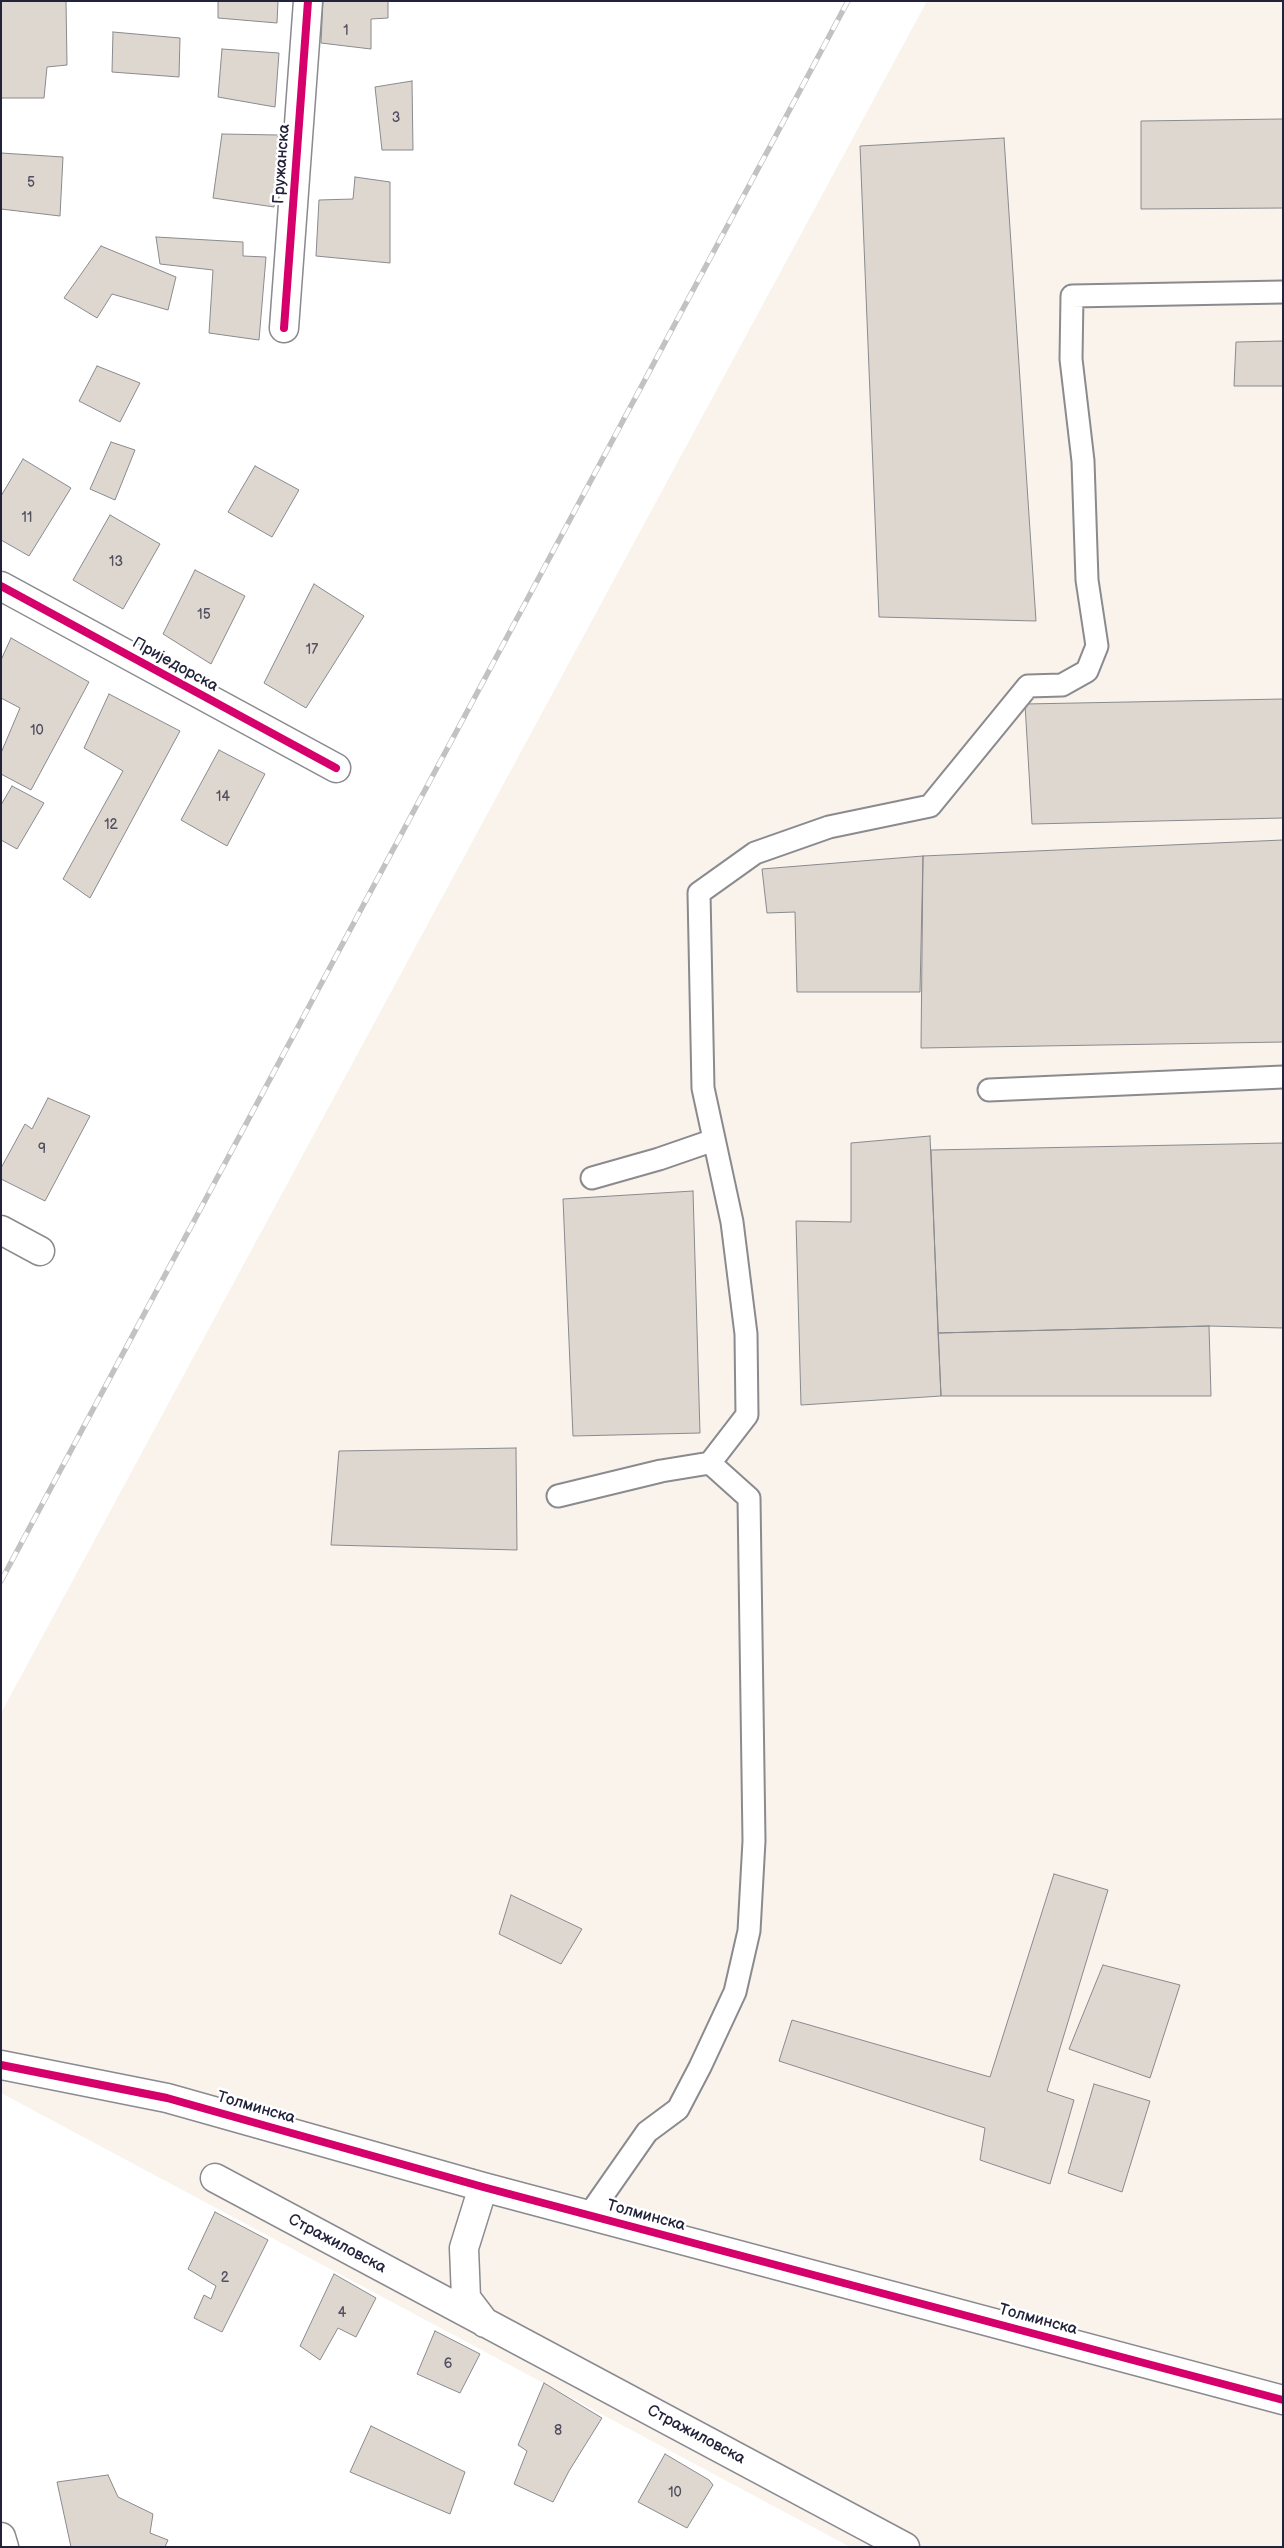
<!DOCTYPE html>
<meta charset="utf-8">
<style>
body{margin:0}
#map{position:relative;width:1284px;height:2548px;overflow:hidden;background:#fff;font-family:"Balsamiq Sans",sans-serif}
canvas{display:block}
.frame{position:absolute;inset:0;border:2px solid #22223b;pointer-events:none}
</style>
<div id="map">
<canvas width="1284" height="2548"></canvas>
<div class="frame"></div>
</div>
<script>
const ctx = document.querySelector('canvas').getContext('2d');
ctx.lineJoin = 'round';
function fill(path, color) {
  ctx.fillStyle = color;
  ctx.fill(path, 'evenodd');
}
function poly(rows) {
  const path = new Path2D();
  for (const r of rows) {
    path.moveTo(r[0], r[1]);
    for (let i = 2; i < r.length; i += 2) path.lineTo(r[i], r[i + 1]);
  }
  return path;
}
function stroke(path, color, width, dash) {
  ctx.strokeStyle = color;
  ctx.lineWidth = width;
  ctx.lineCap = dash ? 'butt' : 'round';
  ctx.setLineDash(dash || []);
  ctx.stroke(path);
}
function write(font, color, halo, rows, align = 'center') {
  ctx.font = font + ' "Balsamiq Sans",sans-serif';
  ctx.lineWidth = 5;
  ctx.setLineDash([]);
  ctx.textBaseline = 'middle';
  ctx.strokeStyle = halo;
  ctx.fillStyle = color;
  for (const [text, x, y, turn = 0] of rows) {
    ctx.save();
    ctx.translate(x, y);
    ctx.rotate((+turn || 0) * Math.PI / 180);
    ctx.textAlign = isNaN(turn) ? turn : align;
    if (halo) ctx.strokeText(text, 0, 0);
    ctx.fillText(text, 0, 0);
    ctx.restore();
  }
}
fill(poly([
 [927,1,1283,1,1283,2547,850,2547,1,2093,1,1713]
]), '#f9f3ec');
const building = poly([
 [1,1,66,1,67,65,47,67,44,98,1,98,1,1],
 [218,1,278,1,277,23,218,18,218,1],
 [323,1,388,1,388,18,371,19,371,49,321,43,323,1],
 [113,32,180,38,179,77,112,72,113,32],
 [222,49,279,53,275,107,218,97,222,49],
 [412,81,413,150,382,150,375,87,412,81],
 [1283,119,1283,208,1141,209,1141,121,1283,119],
 [222,134,278,135,274,207,213,198,222,134],
 [1004,138,1036,621,879,617,860,146,1004,138],
 [1,153,63,157,60,216,1,209,1,153],
 [355,177,390,182,390,263,316,256,319,200,353,199,355,177],
 [156,237,243,242,243,256,266,257,259,340,209,333,213,270,160,264,156,237],
 [101,246,176,277,168,310,112,294,97,318,64,298,101,246],
 [1283,341,1283,386,1234,386,1236,342,1283,341],
 [97,366,140,383,120,422,79,401,97,366],
 [111,442,135,450,115,500,90,489,111,442],
 [23,459,71,488,29,556,1,540,1,496,23,459],
 [255,466,299,490,272,537,228,512,255,466],
 [110,515,160,544,123,609,73,580,110,515],
 [195,570,245,596,211,664,163,634,195,570],
 [314,584,364,616,306,708,264,683,314,584],
 [11,638,89,682,31,790,1,774,1,753,20,708,1,698,1,660,11,638],
 [109,694,180,731,90,898,63,879,123,771,84,748,109,694],
 [1283,699,1283,818,1032,824,1025,704,1283,699],
 [219,750,265,774,227,846,181,820,219,750],
 [12,786,44,803,17,849,1,840,1,805,12,786],
 [1283,840,1283,1042,921,1048,923,856,1283,840],
 [923,856,920,992,797,992,795,912,767,913,762,869,923,856],
 [48,1098,90,1116,45,1201,1,1179,1,1168,25,1124,32,1129,48,1098],
 [930,1136,941,1396,801,1405,796,1221,851,1222,851,1143,930,1136],
 [1283,1143,1283,1328,1209,1326,938,1333,931,1150,1283,1143],
 [693,1191,700,1433,573,1436,563,1199,693,1191],
 [1209,1326,1211,1396,941,1396,938,1333,1209,1326],
 [516,1448,517,1550,331,1545,339,1451,516,1448],
 [1054,1874,1108,1890,1047,2091,1074,2100,1050,2184,980,2160,985,2128,779,2061,792,2020,990,2077,1054,1874],
 [511,1895,582,1929,561,1964,499,1934,511,1895],
 [1103,1965,1180,1985,1150,2078,1069,2049,1103,1965],
 [1094,2084,1150,2101,1122,2192,1068,2173,1094,2084],
 [215,2212,268,2240,222,2332,194,2318,204,2295,211,2299,216,2286,188,2269,215,2212],
 [334,2274,376,2298,356,2337,338,2328,320,2360,300,2346,334,2274],
 [435,2331,480,2354,460,2393,417,2374,435,2331],
 [544,2383,602,2418,569,2471,553,2502,514,2484,527,2451,518,2445,544,2383],
 [371,2426,465,2472,450,2514,350,2472,371,2426],
 [665,2454,709,2480,713,2485,687,2528,638,2502,665,2454],
 [108,2475,118,2497,153,2514,150,2533,168,2540,165,2547,71,2547,57,2482,108,2475]
]);
fill(building, '#ded7cf');
stroke(building, '#8a8a8f', 1);
const service = poly([
 [989,1090,1283,1077],
 [592,1178,659,1159,714,1140],
 [558,1496,661,1471,710,1463,747,1415,746,1334,732,1222,703,1088,699,893,755,853,829,827,930,806,1028,686,1062,685,1087,671,1097,646,1087,580,1083,461,1071,359,1072,296,1283,292],
 [589,2215,647,2132,678,2109,700,2067,735,1992,749,1931,754,1841,749,1498,710,1463]
]);
const minor = poly([
 [284,328,308,1],
 [1,586,336,768],
 [1,1230,40,1251],
 [1,2065,167,2098,483,2187,1283,2400],
 [215,2178,905,2547],
 [483,2187,464,2248,466,2298,485,2323]
]);
const tertiary = poly([
 [1,2537,4,2547]
]);
stroke(service, '#8a8a8f', 25);
stroke(minor, '#8a8a8f', 31);
stroke(tertiary, '#8a8a8f', 31);
stroke(service, '#fff', 21);
stroke(minor, '#fff', 28);
stroke(tertiary, '#fff', 28);
const rail = poly([
 [1,1581,848,1]
]);
stroke(rail, '#c2c2c4', 5.5);
stroke(rail, '#fff', 4, [11]);
stroke(poly([
 [284,328,308,1],
 [1,586,336,768],
 [1,2065,167,2098,483,2187,1283,2400]
]), '#d6006c', 8);
write('14px', '#514f60', null, [
 ["1",346,31],
 ["3",396,118],
 ["5",31,183],
 ["11",27,518],
 ["13",116,562],
 ["15",204,615],
 ["17",312,650],
 ["10",37,731],
 ["14",223,797],
 ["12",111,825],
 ["9",42,1149],
 ["2",225,2278],
 ["4",342,2313],
 ["6",448,2364],
 ["8",558,2431],
 ["10",675,2493]
]);
write('16px', '#22223b', '#fff', [
 ["Гружанска",282,164,-86],
 ["Приједорска",175,665,29],
 ["Толминска",256,2108,16],
 ["Толминска",646,2216,15],
 ["Стражиловска",337,2244,28],
 ["Толминска",1038,2320,15],
 ["Стражиловска",696,2435,28]
]);
</script>
